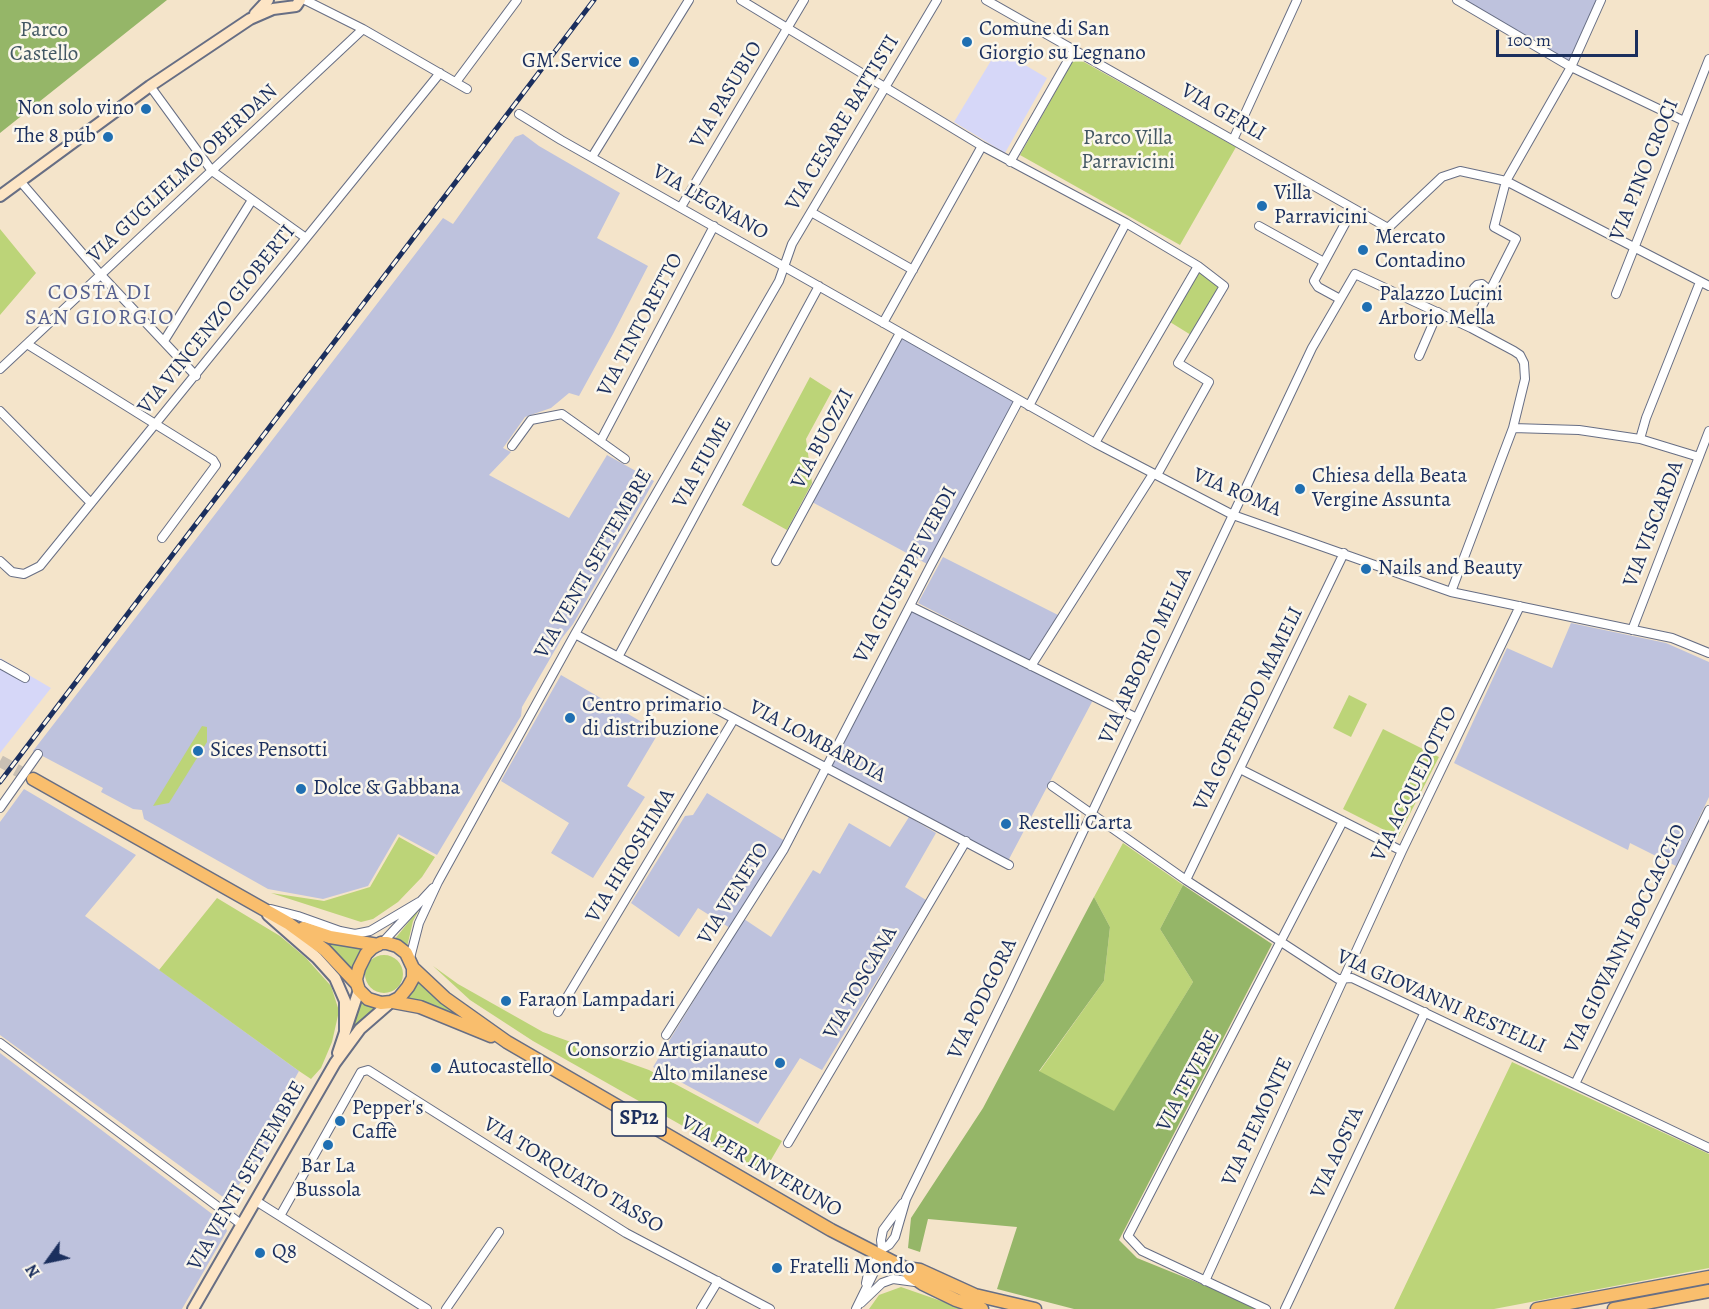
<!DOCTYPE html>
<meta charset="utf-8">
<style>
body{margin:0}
#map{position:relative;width:1709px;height:1309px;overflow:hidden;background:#f4e4ca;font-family:Alegreya,serif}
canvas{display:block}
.north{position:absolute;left:18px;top:1231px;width:60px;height:60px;-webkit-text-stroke:4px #fbf7ec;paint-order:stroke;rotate:237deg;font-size:16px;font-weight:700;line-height:24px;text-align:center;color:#1b2f5e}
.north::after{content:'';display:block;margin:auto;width:21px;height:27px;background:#1b2f5e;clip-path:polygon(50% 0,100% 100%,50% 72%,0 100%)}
.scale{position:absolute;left:1496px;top:30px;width:142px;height:27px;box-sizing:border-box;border:3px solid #1b2f5e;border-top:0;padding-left:8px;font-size:18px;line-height:21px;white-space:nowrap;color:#1b2f5e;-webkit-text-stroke:4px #fbf7ec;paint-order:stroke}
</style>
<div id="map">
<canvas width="1709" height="1309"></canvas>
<div class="north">N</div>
<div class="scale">100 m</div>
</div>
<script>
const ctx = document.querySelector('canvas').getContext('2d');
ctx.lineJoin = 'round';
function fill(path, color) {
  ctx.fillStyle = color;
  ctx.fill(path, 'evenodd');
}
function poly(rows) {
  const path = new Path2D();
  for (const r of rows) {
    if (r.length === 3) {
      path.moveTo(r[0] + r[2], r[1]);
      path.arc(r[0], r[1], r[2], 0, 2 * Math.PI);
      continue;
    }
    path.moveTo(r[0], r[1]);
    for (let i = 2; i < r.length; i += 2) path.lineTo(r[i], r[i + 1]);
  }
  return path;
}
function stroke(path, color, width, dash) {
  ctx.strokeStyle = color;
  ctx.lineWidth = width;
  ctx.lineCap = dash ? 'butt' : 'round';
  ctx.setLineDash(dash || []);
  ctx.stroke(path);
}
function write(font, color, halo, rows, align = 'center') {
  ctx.font = font + ' Alegreya,serif';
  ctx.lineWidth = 5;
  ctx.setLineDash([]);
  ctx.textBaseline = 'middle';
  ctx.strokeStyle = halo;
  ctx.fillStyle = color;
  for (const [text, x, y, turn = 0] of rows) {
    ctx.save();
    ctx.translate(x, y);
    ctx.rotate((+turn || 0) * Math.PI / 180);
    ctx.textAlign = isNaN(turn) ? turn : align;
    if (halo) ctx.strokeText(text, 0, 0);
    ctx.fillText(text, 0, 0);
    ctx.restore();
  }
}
fill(poly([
 [998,49,1047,78,1005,153,954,122],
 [0,658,51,688,0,753]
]), '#d6d7f8');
fill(poly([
 [1462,0,1598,0,1570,65],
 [523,134,539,146,620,193,597,238,648,266,613,334,579,396,569,393,551,408,525,417,503,448,511,452,489,475,569,518,607,455,654,481,573,624,562,638,522,707,521,716,477,788,437,855,398,834,368,886,323,899,268,889,144,819,142,810,133,809,101,792,103,788,33,751,443,218,453,224,515,137],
 [900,336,1017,401,929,565,812,502],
 [943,557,1058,615,1029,660,918,603],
 [912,611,1093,700,1008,861,828,766],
 [1571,623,1666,643,1709,662,1709,797,1676,866,1630,843,1628,850,1454,763,1507,648,1552,668],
 [561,675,659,732,627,786,645,797,593,878,551,853,569,823,501,781],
 [24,789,136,855,85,916,299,1071,284,1098,287,1123,227,1200,0,1035,0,822],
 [707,793,785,841,730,928,698,908,679,937,631,903,685,816,693,815],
 [909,817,936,833,905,887,926,900,822,1070,800,1058,758,1124,653,1067,744,919,771,937,813,870,820,874,849,823,890,847],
 [0,1053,224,1223,227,1231,182,1309,0,1309]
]), '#bec2dd');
fill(poly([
 [1075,57,1236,147,1180,245,1020,155],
 [0,229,36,273,0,315],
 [1199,269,1221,287,1191,335,1170,322],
 [810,377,832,391,806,439,812,483,787,530,742,505],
 [1349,695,1367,704,1351,737,1333,728],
 [202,726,207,727,207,742,169,803,153,806],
 [1383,729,1439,757,1398,837,1343,809],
 [399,837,435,857,422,877,398,902,373,919,361,922,271,893,324,901,370,887],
 [1123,843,1183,885,1160,929,1193,982,1114,1112,1039,1072,1104,981,1110,927,1094,897],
 [217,898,280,936,306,958,331,986,339,1011,332,1042,321,1068,311,1079,299,1071,159,970],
 [420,908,413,921,407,947,394,940],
 [317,937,330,943,364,949,356,960,352,972],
 [384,974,19],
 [433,966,458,984,543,1032,649,1070,782,1141,764,1172,533,1041,470,1000],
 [418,980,471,1021,405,999,414,990],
 [360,999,366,1004,376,1008,347,1039],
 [1512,1062,1709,1154,1709,1268,1494,1309,1394,1309],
 [901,1287,944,1302,963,1309,869,1309,879,1295]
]), '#bcd478');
fill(poly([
 [0,0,167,0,0,133],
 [1183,885,1272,944,1119,1240,1137,1258,1263,1309,1074,1309,997,1289,1017,1227,928,1219,920,1252,908,1248,911,1218,983,1108,1094,897,1110,927,1104,981,1039,1071,1114,1111,1193,982,1160,929]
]), '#95b668');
stroke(poly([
 [0,761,33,779]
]), '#c9c0b4', 12, [12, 6]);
const street = poly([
 [305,0,363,29,467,89],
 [741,0,982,146,1126,223,1198,266,1224,286,1178,363,1209,382,1157,475],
 [986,0,1388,228,1442,177,1460,171,1506,181,1709,286],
 [1457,0,1571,67,1684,121],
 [456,82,517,0],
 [150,86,212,171,306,238],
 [519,114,561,140,1095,443,1233,515,1451,592,1672,638,1709,653],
 [1233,140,1297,0],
 [592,157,689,0],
 [1010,162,1074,50],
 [20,181,101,275,196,376],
 [681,207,804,0],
 [811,212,913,270],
 [1259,226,1324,262],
 [1616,294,1709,59],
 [1485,298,1476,297,1474,293,1474,288,1477,285,1482,284,1489,290],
 [1340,299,1318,287,1314,281,1353,209],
 [883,323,982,146],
 [1471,328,1516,239,1494,227,1506,181,1571,67,1601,0],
 [164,341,252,200],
 [27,344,213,460,216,465,162,538],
 [1419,356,1438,312],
 [0,369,363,29],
 [1029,406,1126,223],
 [0,411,91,503],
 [1513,428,1579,430,1640,439,1699,457],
 [1640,439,1646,418,1700,282],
 [601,440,714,226],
 [1095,443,1198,266],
 [512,446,531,420,562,414,625,459],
 [0,561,12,572,24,574,40,566,440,73],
 [776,561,900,333],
 [910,606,1137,718],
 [1632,630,1709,431],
 [575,634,1009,865],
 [618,657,819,286],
 [0,664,25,678],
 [1031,666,1153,474],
 [1240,769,1402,851],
 [1052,786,1186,880,1338,979,1352,978,1709,1148],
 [0,808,38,754],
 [1186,880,1344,553],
 [271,909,298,916,340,931,355,934,370,931,419,902],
 [382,943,433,888],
 [410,958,419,923,438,882,575,634,779,281,792,244,937,0],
 [558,1012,734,719],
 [666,1035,784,849,930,567,1019,400],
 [0,1043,241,1224],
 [1575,1084,1709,810],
 [788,1143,966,841],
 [256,1201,427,1309],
 [280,1216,361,1072,368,1070,626,1233,770,1309],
 [882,1249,889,1245,895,1237,906,1199,1009,988,1312,348,1355,274,1471,328,1514,351,1520,355,1524,363,1525,379,1513,428,1451,592],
 [1205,1281,1402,851,1520,606],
 [866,1283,869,1269,873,1263,880,1258],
 [861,1303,882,1283,893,1279,915,1282],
 [446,1309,499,1232],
 [701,1309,718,1281],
 [856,1309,879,1262,882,1249,881,1240,883,1230,903,1203],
 [1266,1309,1142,1251,1128,1236,1343,821],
 [1285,1309,1425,1012]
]);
const secondary = poly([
 [255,14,268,0],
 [0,196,150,86,250,19,273,9,296,6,300,0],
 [268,915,317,958,335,978,345,1001,345,1032],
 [338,1053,359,990],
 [193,1309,335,1063,360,1029,391,1002]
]);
const primary = poly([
 [33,779,288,923,325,950,357,984],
 [303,928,330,937,378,945],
 [381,943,387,943,397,946,406,953,413,968,413,978,408,987,399,998,391,1002,381,1003,368,999,359,990,357,984,356,979,359,968,366,954,372,948,381,943],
 [413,968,445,998,507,1042,831,1230,905,1268,920,1270,975,1295,1035,1309],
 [393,1002,420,1007,491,1036],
 [905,1268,910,1275,923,1284,956,1300,982,1309],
 [1537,1309,1709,1277],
 [1614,1309,1709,1291]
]);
stroke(street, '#676e84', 10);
stroke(secondary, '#676e84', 14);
stroke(primary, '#676e84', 15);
stroke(street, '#fff', 8);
stroke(secondary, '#fde5c5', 10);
stroke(primary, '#f9be6d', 12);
const rail = poly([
 [0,782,594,0]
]);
stroke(rail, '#1b2f5e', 5);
stroke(rail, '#fbf7ec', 3, [9]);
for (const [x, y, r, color] of [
 [967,42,6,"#1f6fb2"],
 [634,62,6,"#1f6fb2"],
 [146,109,6,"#1f6fb2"],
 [108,137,6,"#1f6fb2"],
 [1262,206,6,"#1f6fb2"],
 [1363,250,6,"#1f6fb2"],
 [1367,307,6,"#1f6fb2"],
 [1300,489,6,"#1f6fb2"],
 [1366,569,6,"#1f6fb2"],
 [570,718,6,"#1f6fb2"],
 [198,751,6,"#1f6fb2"],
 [301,789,6,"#1f6fb2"],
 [1006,824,6,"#1f6fb2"],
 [506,1001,6,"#1f6fb2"],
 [780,1063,6,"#1f6fb2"],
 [436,1068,6,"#1f6fb2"],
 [340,1121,6,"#1f6fb2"],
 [328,1145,6,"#1f6fb2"],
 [260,1253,6,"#1f6fb2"],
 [777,1268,6,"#1f6fb2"]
]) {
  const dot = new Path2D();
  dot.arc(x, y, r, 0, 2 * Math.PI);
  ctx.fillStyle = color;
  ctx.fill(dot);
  stroke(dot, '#fbf7ec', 2);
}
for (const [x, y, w] of [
 [639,1119,54]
]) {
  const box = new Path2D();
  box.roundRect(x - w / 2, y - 17, w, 34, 4.5);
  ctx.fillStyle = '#fbf7ec';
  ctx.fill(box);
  stroke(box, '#1b2f5e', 1.5);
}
write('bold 20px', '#1b2f5e', null, [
 ["SP12",639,1119]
]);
write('21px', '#1b2f5e', '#fbf7ec', [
 ["Comune di San",979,30],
 ["Giorgio su Legnano",979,54],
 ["GM.Service",622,62,"right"],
 ["Non solo vino",134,109,"right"],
 ["The 8 pub",96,137,"right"],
 ["Villa",1274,194],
 ["Parravicini",1274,218],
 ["Mercato",1375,238],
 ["Contadino",1375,262],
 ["Palazzo Lucini",1379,295],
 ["Arborio Mella",1379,319],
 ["Chiesa della Beata",1312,477],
 ["Vergine Assunta",1312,501],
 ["Nails and Beauty",1378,569],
 ["Centro primario",582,706],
 ["di distribuzione",582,730],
 ["Sices Pensotti",210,751],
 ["Dolce & Gabbana",313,789],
 ["Restelli Carta",1018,824],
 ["Faraon Lampadari",518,1001],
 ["Consorzio Artigianauto",768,1051,"right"],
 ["Alto milanese",768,1075,"right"],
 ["Autocastello",448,1068],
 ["Pepper's",352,1109],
 ["Caffè",352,1133],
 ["Bar La",328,1167,"center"],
 ["Bussola",328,1191,"center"],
 ["Q8",272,1253],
 ["Fratelli Mondo",789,1268]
], 'left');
write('21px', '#435864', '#fbf7ec', [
 ["Parco",44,31],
 ["Castello",44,55],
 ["Parco Villa",1128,139],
 ["Parravicini",1128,163]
]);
write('21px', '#1b2f5e', '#fbf7ec', [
 ["VIA PASUBIO",727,95,-59],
 ["VIA GERLI",1223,113,30],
 ["VIA CESARE BATTISTI",843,123,-59],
 ["VIA PINO CROCI",1645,170,-68],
 ["VIA GUGLIELMO OBERDAN",183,174,-43],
 ["VIA LEGNANO",710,203,30],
 ["VIA VINCENZO GIOBERTI",217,320,-51],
 ["VIA TINTORETTO",641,325,-62],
 ["VIA BUOZZI",823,439,-62],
 ["VIA FIUME",703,463,-61],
 ["VIA ROMA",1237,493,23],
 ["VIA VISCARDA",1654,524,-69],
 ["VIA VENTI SETTEMBRE",594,564,-60],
 ["VIA GIUSEPPE VERDI",906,575,-62],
 ["VIA ARBORIO MELLA",1146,656,-65],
 ["VIA GOFFREDO MAMELI",1249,709,-64],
 ["VIA LOMBARDIA",817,742,28],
 ["VIA ACQUEDOTTO",1415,784,-64],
 ["VIA HIROSHIMA",631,856,-59],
 ["VIA VENETO",734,894,-58],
 ["VIA GIOVANNI BOCCACCIO",1626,939,-64],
 ["VIA TOSCANA",861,983,-60],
 ["VIA PODGORA",983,999,-64],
 ["VIA GIOVANNI RESTELLI",1441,1002,24],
 ["VIA TEVERE",1189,1081,-62],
 ["VIA PIEMONTE",1258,1122,-65],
 ["VIA AOSTA",1338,1153,-65],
 ["VIA PER INVERUNO",761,1167,30],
 ["VIA VENTI SETTEMBRE",247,1176,-60],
 ["VIA TORQUATO TASSO",573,1176,31]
]);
ctx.letterSpacing = '1.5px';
write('22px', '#56608f', '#fbf7ec', [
 ["COSTA DI",100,294],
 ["SAN GIORGIO",100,319]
]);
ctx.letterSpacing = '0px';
</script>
